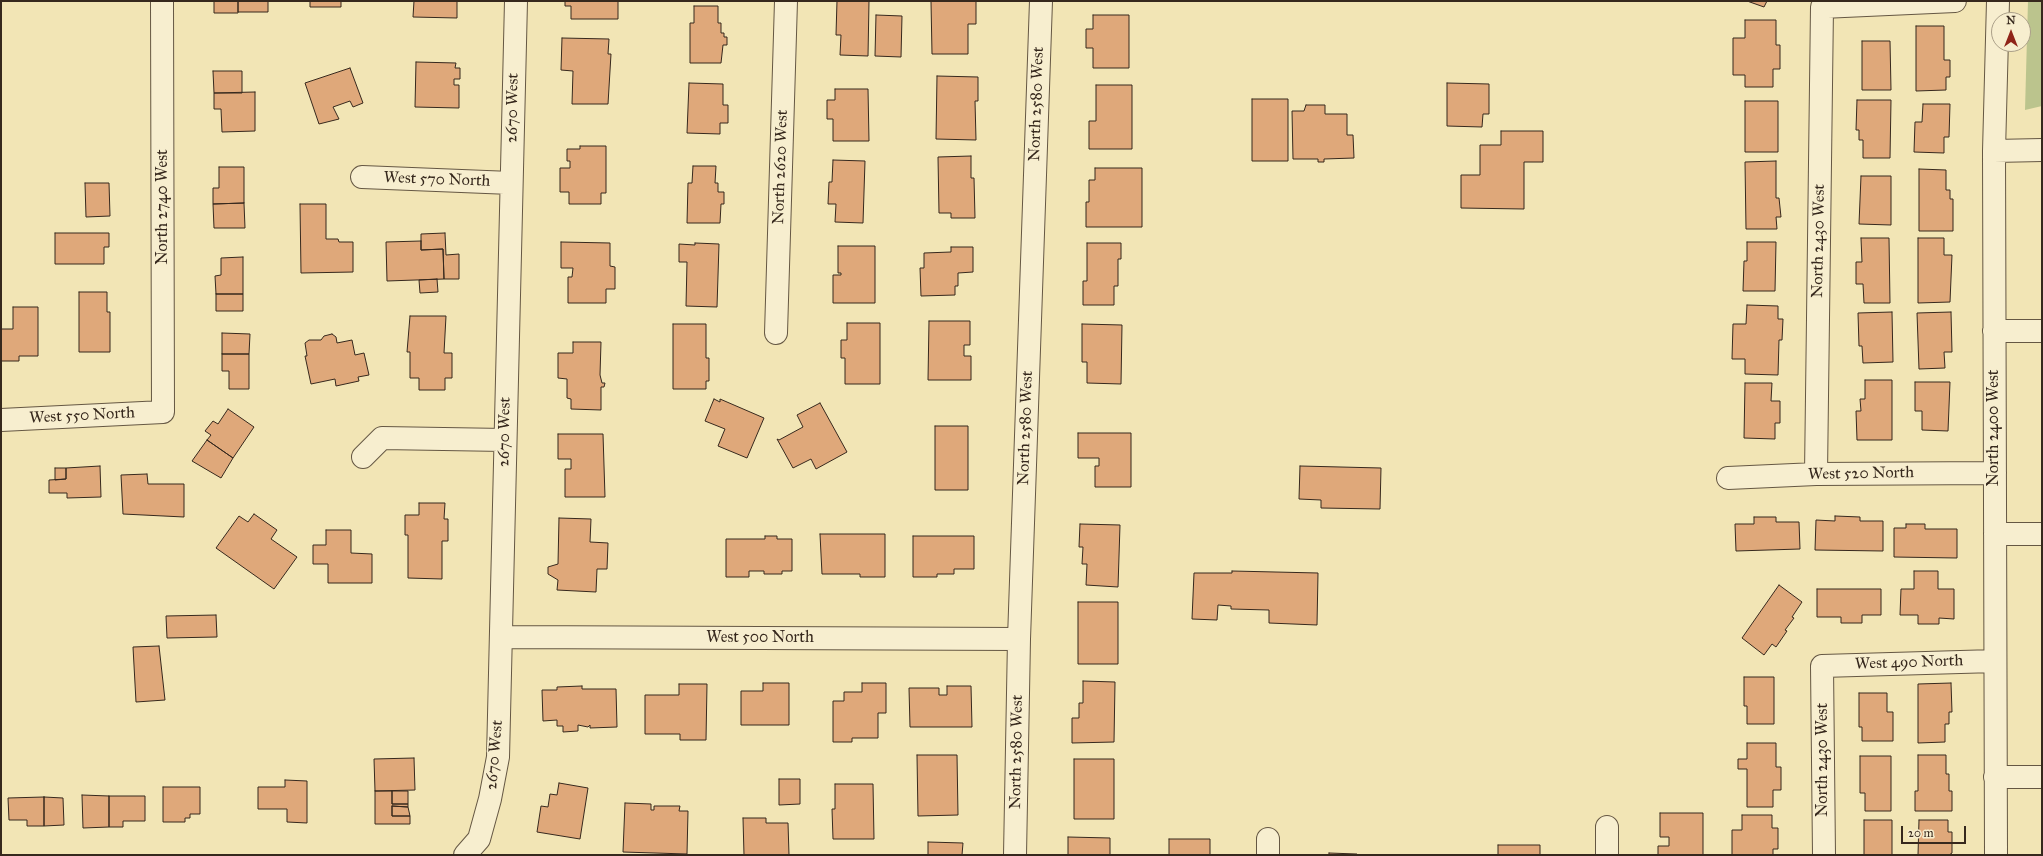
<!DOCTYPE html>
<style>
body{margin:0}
#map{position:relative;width:2043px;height:856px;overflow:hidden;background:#f2e5b5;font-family:"IM FELL Great Primer",serif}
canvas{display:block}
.frame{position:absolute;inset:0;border:2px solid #36281d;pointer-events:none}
.north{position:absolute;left:1991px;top:12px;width:40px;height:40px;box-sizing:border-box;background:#f7eecf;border:1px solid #aa9f88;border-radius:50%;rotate:0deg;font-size:11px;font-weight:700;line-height:16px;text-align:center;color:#36281d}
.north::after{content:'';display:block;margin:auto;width:14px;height:18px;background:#8f2418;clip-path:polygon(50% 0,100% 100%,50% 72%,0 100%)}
.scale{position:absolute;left:1901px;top:826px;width:65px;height:18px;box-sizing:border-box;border:2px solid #36281d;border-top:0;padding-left:5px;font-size:12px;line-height:14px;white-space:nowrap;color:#36281d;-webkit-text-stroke:3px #f7eecf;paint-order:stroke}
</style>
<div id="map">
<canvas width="2043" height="856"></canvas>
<div class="frame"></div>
<div class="north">N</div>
<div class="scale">20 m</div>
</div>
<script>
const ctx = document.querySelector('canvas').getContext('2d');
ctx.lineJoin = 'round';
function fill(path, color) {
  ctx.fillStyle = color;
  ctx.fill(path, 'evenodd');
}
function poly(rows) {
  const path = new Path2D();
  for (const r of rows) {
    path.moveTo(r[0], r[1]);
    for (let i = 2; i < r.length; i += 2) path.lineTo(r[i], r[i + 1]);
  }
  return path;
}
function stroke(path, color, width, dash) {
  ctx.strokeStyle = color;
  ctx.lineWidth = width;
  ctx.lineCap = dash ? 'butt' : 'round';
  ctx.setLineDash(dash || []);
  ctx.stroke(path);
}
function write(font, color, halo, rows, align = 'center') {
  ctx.font = font + ' "IM FELL Great Primer",serif';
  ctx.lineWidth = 3;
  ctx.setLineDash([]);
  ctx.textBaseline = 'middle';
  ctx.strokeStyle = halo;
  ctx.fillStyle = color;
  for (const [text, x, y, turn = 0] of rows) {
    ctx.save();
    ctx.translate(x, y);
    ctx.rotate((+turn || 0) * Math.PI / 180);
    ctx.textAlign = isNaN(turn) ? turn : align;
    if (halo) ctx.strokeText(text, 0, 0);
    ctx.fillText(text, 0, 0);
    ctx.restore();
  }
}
fill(poly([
 [2028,1,2042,1,2042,106,2025,110]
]), '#bbc48d');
const building = poly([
 [214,1,238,1,238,13,214,13,214,1],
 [238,1,268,1,268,12,238,12,238,1],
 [310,1,341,1,341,7,310,7,310,1],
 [414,1,457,1,457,18,413,17,414,1],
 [565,1,618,1,618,19,571,19,571,6,565,6,565,1],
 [837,1,869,1,868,56,840,55,841,35,836,35,837,1],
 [931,1,976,1,976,24,968,24,968,54,932,54,931,1],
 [1747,1,1767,1,1764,7,1747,1],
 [694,6,718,6,718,23,721,23,721,33,724,33,724,37,727,37,727,45,723,45,721,63,690,63,690,23,694,23,694,6],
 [876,15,902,16,901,57,875,56,876,15],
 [1093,15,1129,15,1129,68,1093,68,1093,48,1086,48,1086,29,1093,29,1093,15],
 [1745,20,1776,20,1776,45,1780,45,1780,69,1773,69,1773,87,1745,87,1745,75,1733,75,1733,38,1745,38,1745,20],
 [1916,26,1944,26,1944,60,1950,60,1950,77,1946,77,1946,90,1916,91,1916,26],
 [562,38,609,39,608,54,611,54,608,104,572,104,573,71,561,70,562,38],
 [1862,41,1890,41,1891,90,1862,90,1862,41],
 [416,62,456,63,455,68,460,68,460,79,454,79,454,85,459,85,459,108,415,107,416,62],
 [350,68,363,103,353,107,350,101,333,107,339,119,319,124,305,83,350,68],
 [213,71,242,71,242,93,214,93,213,71],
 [937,76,978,77,978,101,975,101,976,140,936,139,937,76],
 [689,83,723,84,723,105,728,105,728,123,720,123,720,134,687,133,689,83],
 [1447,83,1489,84,1489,114,1483,114,1482,127,1447,126,1447,83],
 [1096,85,1132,85,1132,149,1089,149,1089,121,1096,121,1096,85],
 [835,89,868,89,869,141,833,141,833,119,827,119,827,100,835,100,835,89],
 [255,92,255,131,222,132,221,109,214,109,214,93,255,92],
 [1252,99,1288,99,1288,161,1252,161,1252,99],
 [1857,100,1891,100,1890,158,1863,158,1863,140,1859,140,1859,130,1856,130,1857,100],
 [1745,101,1778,101,1778,152,1745,152,1745,101],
 [1923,104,1950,104,1949,137,1944,137,1944,153,1914,152,1915,122,1922,122,1923,104],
 [1306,105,1325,105,1325,114,1347,114,1347,135,1353,135,1354,158,1324,159,1324,162,1318,162,1318,159,1293,159,1292,111,1304,111,1306,105],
 [1501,131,1543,131,1543,162,1524,162,1524,209,1461,208,1461,175,1480,175,1480,145,1501,145,1501,131],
 [580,146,606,146,606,193,601,193,601,204,569,204,569,192,560,192,560,168,570,168,570,161,567,161,567,149,580,149,580,146],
 [971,156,971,178,974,178,975,218,951,218,951,213,939,213,938,157,971,156],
 [833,160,865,161,863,223,835,222,836,204,828,204,829,182,832,182,833,160],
 [1776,161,1776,198,1779,198,1781,217,1776,217,1777,229,1746,229,1745,162,1776,161],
 [693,166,716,166,715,183,718,183,718,192,724,192,724,204,721,204,720,223,687,223,688,183,692,183,693,166],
 [219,167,244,167,244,203,213,204,213,188,219,188,219,167],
 [1095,168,1142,168,1142,227,1086,227,1086,202,1089,202,1089,180,1095,180,1095,168],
 [1919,169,1946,170,1946,190,1950,190,1950,199,1953,199,1953,231,1919,231,1919,169],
 [1861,176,1891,176,1891,225,1859,224,1861,176],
 [85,183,109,183,110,216,86,217,85,183],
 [244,203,245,228,214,228,213,204,244,203],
 [300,204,326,204,326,239,338,239,339,242,353,242,353,272,301,273,300,204],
 [55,233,109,233,109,247,104,247,104,264,55,264,55,233],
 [445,233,446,255,459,254,459,279,444,279,443,249,421,250,421,234,445,233],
 [1861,238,1889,238,1890,303,1864,303,1863,284,1856,284,1856,262,1862,262,1861,238],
 [1918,238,1944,238,1944,255,1952,255,1950,302,1918,303,1918,238],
 [421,241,421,250,443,249,444,279,387,281,386,242,421,241],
 [561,242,610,243,610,266,615,267,615,289,606,289,606,303,568,303,568,277,572,277,573,268,561,268,561,242],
 [1747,242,1776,242,1775,291,1743,291,1744,261,1747,261,1747,242],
 [695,243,719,244,717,307,686,306,687,262,679,262,679,244,695,245,695,243],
 [1087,243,1121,243,1121,259,1118,259,1118,286,1114,286,1114,305,1083,305,1083,281,1087,281,1087,243],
 [838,246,875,246,875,303,833,303,833,275,841,275,841,273,838,273,838,246],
 [951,247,973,247,973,272,958,273,958,286,955,286,955,295,921,296,920,268,924,268,924,253,951,252,951,247],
 [243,257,243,294,216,294,215,276,221,275,221,258,243,257],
 [437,279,438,292,420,293,419,280,437,279],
 [79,292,107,292,107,312,110,312,110,352,79,352,79,292],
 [216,294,243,294,243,311,216,311,216,294],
 [1747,305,1778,306,1778,319,1783,319,1782,340,1779,340,1778,375,1745,374,1745,359,1732,359,1733,324,1746,324,1747,305],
 [13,307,38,307,38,356,19,356,19,361,1,361,1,329,13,329,13,307],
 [1892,312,1893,362,1863,363,1862,346,1859,346,1858,313,1892,312],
 [1951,312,1952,352,1944,352,1945,368,1919,369,1917,313,1951,312],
 [410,316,446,316,444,353,452,353,452,378,445,378,445,390,419,390,419,378,410,378,410,352,407,352,410,316],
 [929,321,970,321,970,345,964,345,964,356,971,356,971,380,928,380,929,321],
 [847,323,880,323,880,384,845,384,845,358,841,358,841,340,847,340,847,323],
 [673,324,706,324,706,358,709,358,709,381,706,381,706,389,673,389,673,324],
 [1082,324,1122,325,1121,384,1087,383,1087,362,1082,362,1082,324],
 [222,333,250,334,249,354,222,354,222,333],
 [332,334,336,337,337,343,352,340,355,355,364,353,369,375,358,377,359,381,336,386,335,379,311,384,305,356,307,356,305,343,309,340,321,340,324,336,332,334],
 [573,342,601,342,600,375,602,383,605,383,604,387,601,387,601,410,571,409,571,399,567,398,567,379,558,378,558,353,573,353,573,342],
 [222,354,249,354,249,389,229,389,229,371,222,371,222,354],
 [1865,380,1892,380,1892,440,1857,440,1856,411,1861,411,1860,399,1865,399,1865,380],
 [1915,382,1950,382,1948,431,1922,430,1922,411,1915,411,1915,382],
 [1745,383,1772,383,1771,401,1780,401,1780,423,1775,423,1775,439,1744,438,1745,383],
 [714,399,720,402,720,399,764,418,747,458,718,446,725,429,705,421,714,399],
 [820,403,847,452,816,469,811,459,793,468,777,439,779,440,803,427,797,415,820,403],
 [228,409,254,427,233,458,207,440,211,435,205,431,213,421,218,424,228,409],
 [935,426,968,426,968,490,935,490,935,426],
 [1078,433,1131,433,1131,487,1095,487,1095,466,1099,466,1099,458,1078,458,1078,433],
 [558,434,603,434,605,497,565,497,565,469,571,469,571,459,558,459,558,434],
 [207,440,233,458,221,478,192,461,207,440],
 [100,466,101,497,67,498,67,493,49,493,49,480,66,479,66,468,100,466],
 [1300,466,1381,468,1380,509,1321,508,1321,500,1299,499,1300,466],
 [55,468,66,468,66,479,55,480,55,468],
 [147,474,148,484,184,484,184,517,123,514,121,475,147,474],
 [419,503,445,503,444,519,448,519,448,541,442,541,442,579,408,578,408,535,405,535,405,515,419,515,419,503],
 [254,514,277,530,271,539,297,557,274,589,216,548,239,516,248,522,254,514],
 [1835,516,1860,517,1860,521,1883,521,1883,551,1815,550,1816,520,1835,521,1835,516],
 [1754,517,1776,517,1776,522,1799,522,1800,549,1736,551,1735,524,1754,524,1754,517],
 [559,518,591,519,590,542,608,543,607,569,597,569,596,592,557,590,558,580,548,574,548,567,558,564,559,518],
 [1080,524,1120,525,1118,587,1086,585,1087,564,1082,564,1083,547,1079,547,1080,524],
 [1906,524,1925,524,1925,529,1957,529,1957,558,1894,557,1894,528,1906,528,1906,524],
 [326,530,351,530,351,553,372,554,372,583,328,583,328,564,313,564,313,545,326,545,326,530],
 [820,534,885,534,885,577,860,577,860,574,822,574,820,534],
 [765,536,777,536,777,539,792,539,792,571,782,571,782,574,764,574,764,571,749,571,749,577,726,577,726,539,765,539,765,536],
 [913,536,974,536,974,569,954,569,954,574,937,574,937,577,913,577,913,536],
 [1232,571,1318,573,1317,625,1269,623,1269,610,1231,609,1231,606,1218,605,1217,620,1192,619,1194,573,1232,573,1232,571],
 [1914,571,1938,571,1938,589,1954,589,1954,619,1939,618,1939,624,1918,624,1918,615,1900,615,1901,589,1914,589,1914,571],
 [1779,585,1802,602,1792,617,1794,618,1785,630,1787,631,1776,647,1772,644,1764,655,1742,638,1779,585],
 [1817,589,1881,589,1881,615,1862,615,1862,623,1841,623,1841,617,1817,617,1817,589],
 [1078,602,1118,602,1118,664,1078,664,1078,602],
 [216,615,217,637,167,638,166,616,216,615],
 [159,646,165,700,136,702,133,647,159,646],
 [1744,677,1774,677,1774,724,1747,724,1747,706,1744,706,1744,677],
 [1083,681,1115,682,1114,742,1072,743,1072,718,1079,718,1079,703,1083,703,1083,681],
 [763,683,789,683,789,725,741,725,741,691,763,691,763,683],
 [862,683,886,683,886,713,878,713,878,738,852,738,852,742,833,742,833,701,844,701,844,692,862,692,862,683],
 [1951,683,1952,712,1949,712,1949,724,1945,724,1945,742,1918,743,1918,684,1951,683],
 [679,684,707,684,706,740,680,740,680,734,645,734,645,695,679,695,679,684],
 [582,686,582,689,616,689,617,727,590,728,590,725,588,727,578,725,578,731,563,732,563,726,557,726,557,720,543,721,542,690,557,690,557,687,582,686],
 [947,686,971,686,972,727,910,727,909,688,939,688,939,695,947,695,947,686],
 [1859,693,1887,693,1887,712,1893,712,1893,741,1862,741,1862,727,1859,727,1859,693],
 [1747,743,1776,743,1776,767,1781,767,1781,790,1773,790,1773,807,1747,807,1747,769,1738,769,1738,759,1747,759,1747,743],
 [917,755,957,755,958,815,918,816,917,755],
 [1918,755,1946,755,1946,774,1949,774,1949,791,1952,791,1952,811,1915,811,1915,791,1918,791,1918,755],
 [1860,756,1891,756,1891,811,1865,811,1865,793,1860,793,1860,756],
 [414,758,415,790,375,791,374,759,414,758],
 [1074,759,1114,759,1114,819,1074,819,1074,759],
 [779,779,800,779,800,804,779,805,779,779],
 [285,780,307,781,307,823,287,822,287,809,258,809,258,787,285,787,285,780],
 [559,783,588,788,580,839,537,832,541,806,548,807,550,794,557,795,559,783],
 [835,784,873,784,874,839,833,839,832,809,835,809,835,784],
 [163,787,200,787,200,814,190,814,190,818,185,818,185,822,163,822,163,787],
 [375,791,392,791,392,804,408,804,408,807,392,806,392,816,410,816,410,824,375,824,375,791],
 [392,791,408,791,408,804,392,804,392,791],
 [82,795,109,796,109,827,83,828,82,795],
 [109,796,145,796,145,821,123,821,123,827,109,827,109,796],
 [44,797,63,798,64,825,44,826,44,797],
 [44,797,44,826,27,826,27,820,9,820,8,798,44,797],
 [625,803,651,804,651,810,654,810,654,806,680,806,679,811,688,811,687,854,623,852,625,803],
 [392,806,408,807,410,816,392,816,392,806],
 [1660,813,1703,813,1703,855,1658,855,1658,846,1669,846,1669,837,1660,837,1660,813],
 [1742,815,1772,815,1772,828,1778,828,1778,849,1773,849,1773,855,1732,855,1732,830,1742,830,1742,815],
 [743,818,766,818,766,823,788,823,789,855,744,855,743,818],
 [1864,820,1892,820,1892,855,1859,855,1864,855,1864,820],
 [1919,820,1948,820,1948,832,1952,832,1952,853,1949,855,1918,855,1919,820],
 [1068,837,1110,838,1110,855,1068,855,1068,837],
 [1169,839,1210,839,1210,855,1169,855,1169,839],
 [928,842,963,843,962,855,928,855,928,842],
 [1498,845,1540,845,1540,855,1498,855,1498,845],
 [1329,853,1357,854,1357,855,1329,855,1329,853]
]);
fill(building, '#dfa87a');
stroke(building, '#36281d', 1);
const minor = poly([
 [1994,151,2042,150],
 [362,177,511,183],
 [1994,331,2042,331],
 [776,333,786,1],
 [1,420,163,412,162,1],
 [363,457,382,438,505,440],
 [1816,474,1822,7,1955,1],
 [1728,478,1816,474,1995,473],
 [1995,534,2042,534],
 [501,637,1019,639],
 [1995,777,2042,777],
 [465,855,479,839,490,799,498,757,516,1],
 [1015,855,1019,639,1041,1],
 [1268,855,1268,839],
 [1607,855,1607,827],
 [1824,855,1822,666,1995,661],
 [1996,855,1994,151,1998,1]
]);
stroke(minor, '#655743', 24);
stroke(minor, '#f7eecf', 22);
write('16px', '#36281d', '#f7eecf', [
 ["North 2580 West",1037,104,-88],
 ["2670 West",513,108,-89],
 ["North 2620 West",781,167,-88],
 ["West 570 North",437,180,2],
 ["North 2740 West",163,207,-90],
 ["North 2430 West",1819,241,-89],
 ["West 550 North",82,416,-3],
 ["North 2580 West",1026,428,-88],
 ["North 2400 West",1994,428,-90],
 ["2670 West",505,432,-89],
 ["West 520 North",1861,474,-1],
 ["West 500 North",760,638],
 ["West 490 North",1909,663,-2],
 ["North 2580 West",1017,752,-89],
 ["2670 West",495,755,-85],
 ["North 2430 West",1823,760,-90]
]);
</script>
